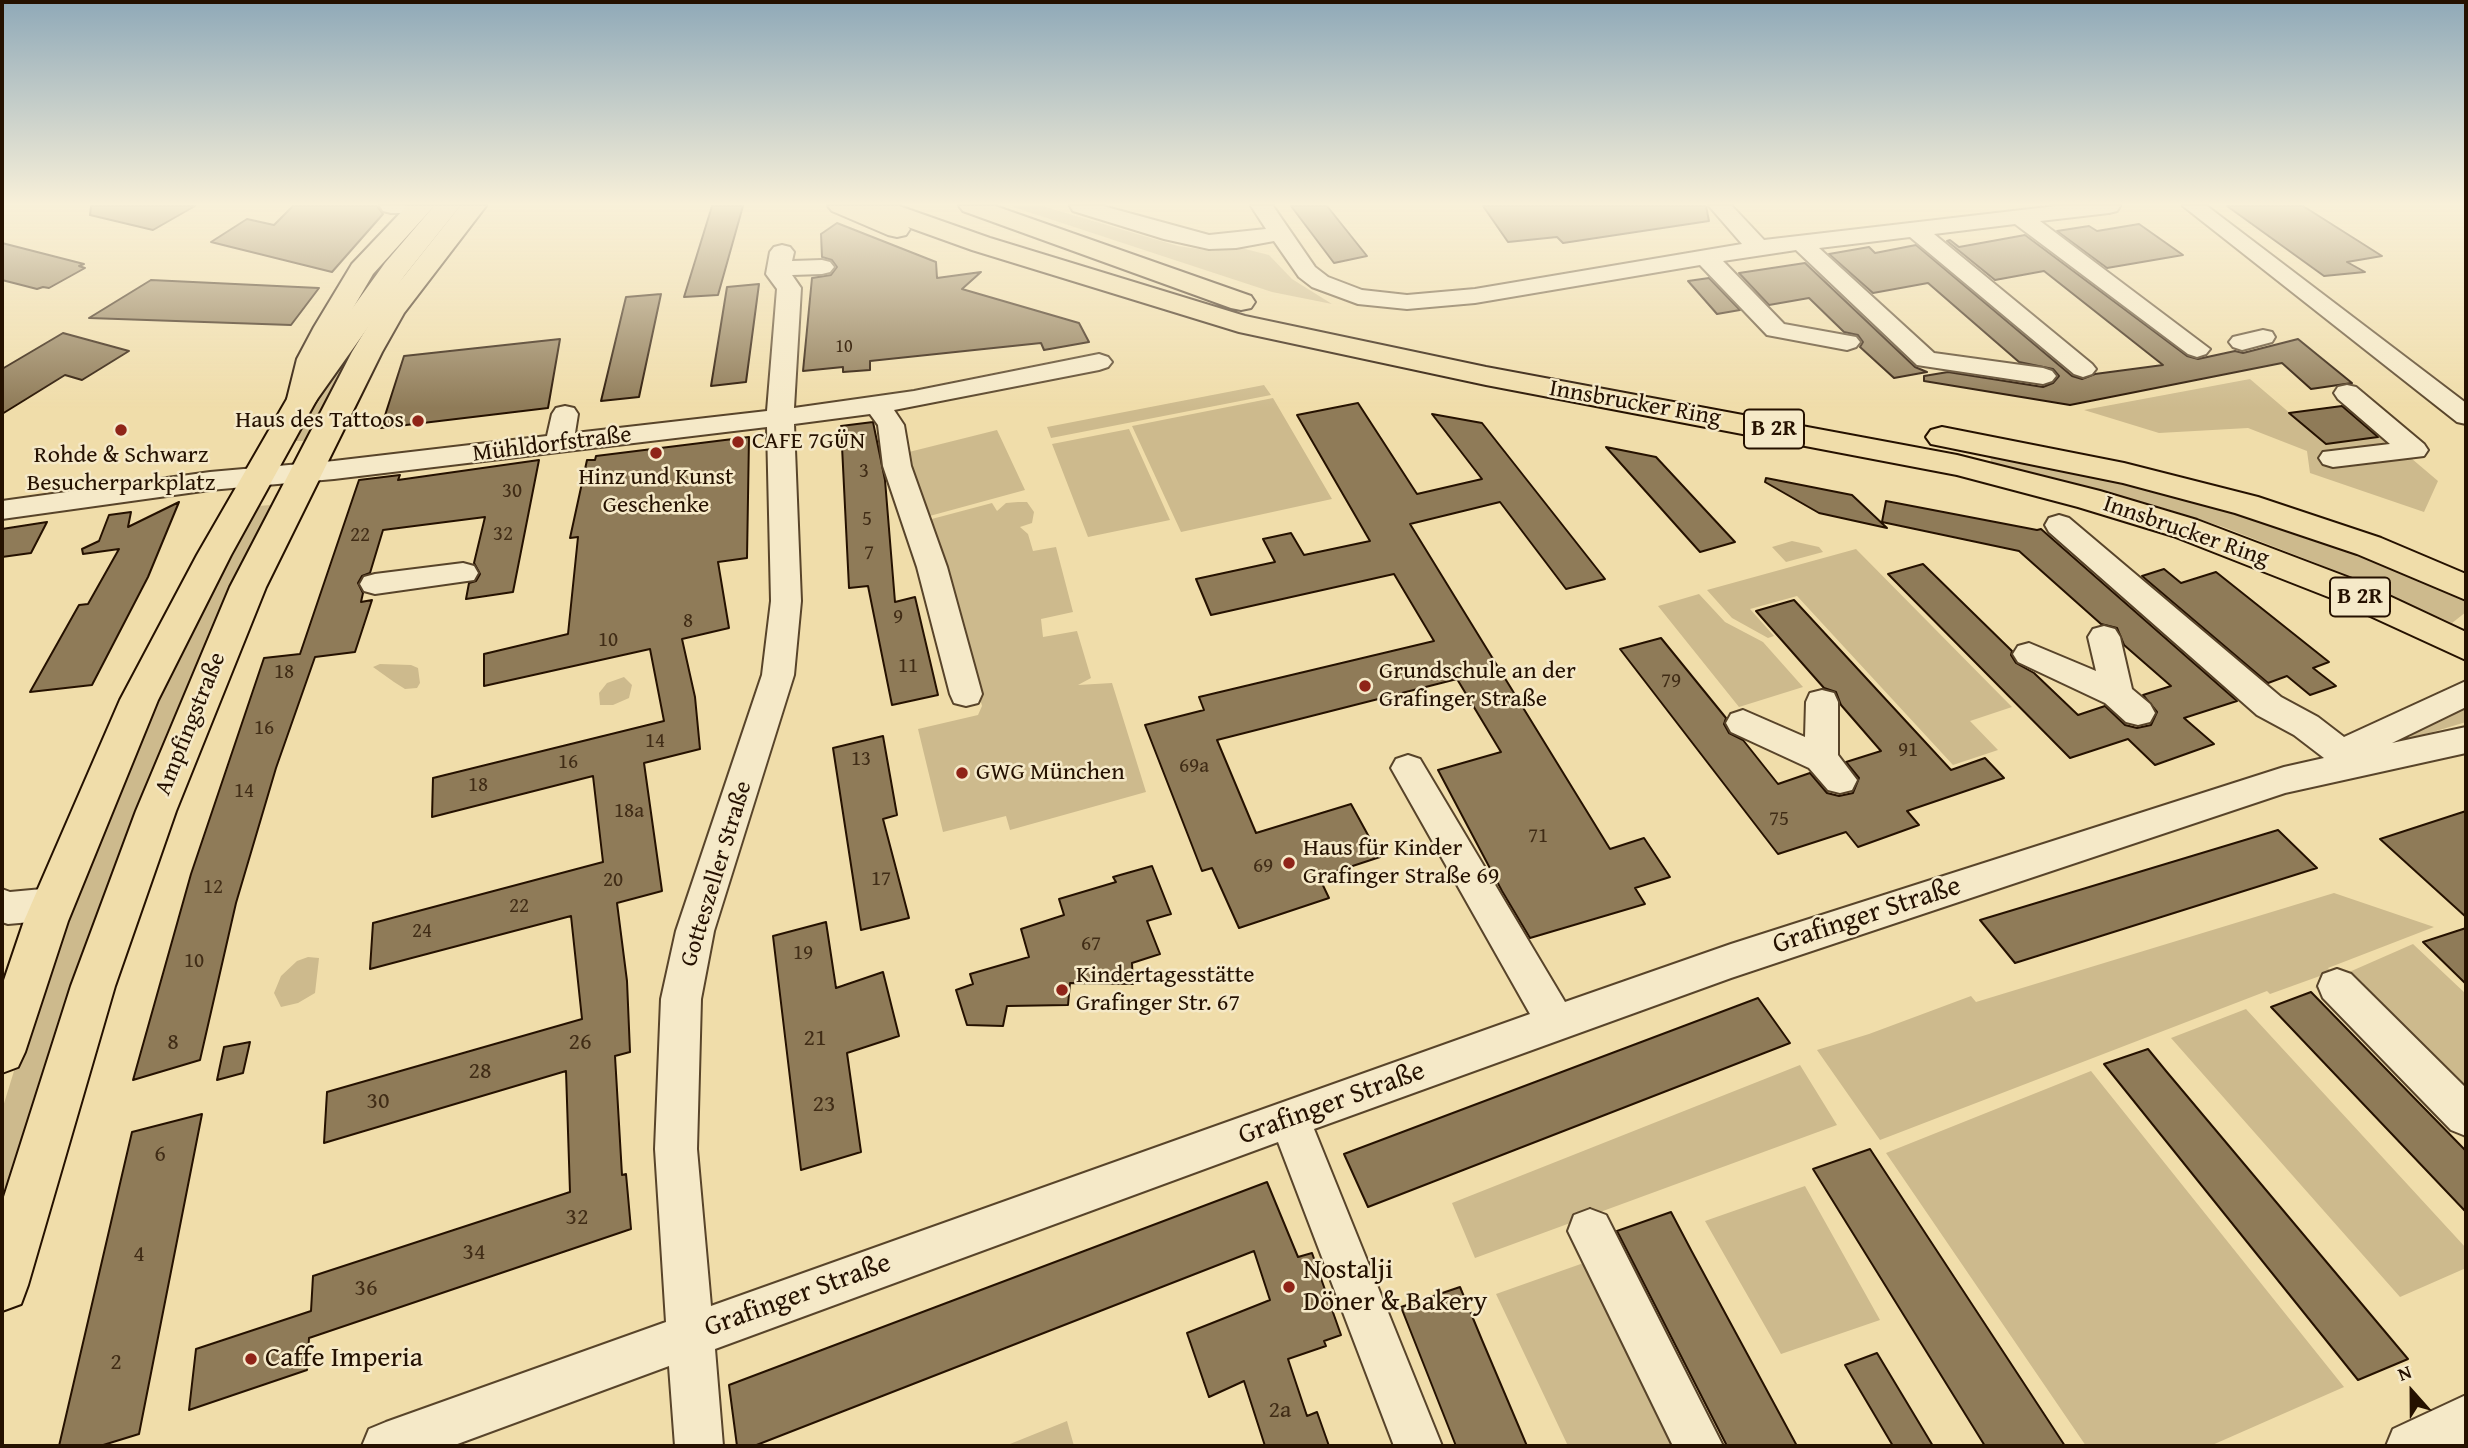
<!DOCTYPE html>
<meta charset="utf-8">
<style>
body{margin:0}
#map{position:relative;width:2468px;height:1448px;overflow:hidden;background:#f0ddaa;font-family:"Gentium Book Plus",serif}
canvas{display:block}
.frame{position:absolute;inset:0;border:4px solid #251100;pointer-events:none}
.north{position:absolute;left:2377px;top:1357px;width:70px;height:70px;-webkit-text-stroke:5px #f5e9c8;paint-order:stroke;rotate:339deg;font-size:19px;font-weight:700;line-height:28px;text-align:center;color:#251100}
.north::after{content:'';display:block;margin:auto;width:24px;height:32px;background:#251100;clip-path:polygon(50% 0,100% 100%,50% 72%,0 100%)}
</style>
<div id="map">
<canvas width="2468" height="1448"></canvas>
<div class="frame"></div>
<div class="north">N</div>
</div>
<script>
const ctx = document.querySelector('canvas').getContext('2d');
ctx.lineJoin = 'round';
function fill(path, color) {
  ctx.fillStyle = color;
  ctx.fill(path, 'evenodd');
}
function poly(rows) {
  const path = new Path2D();
  for (const r of rows) {
    path.moveTo(r[0], r[1]);
    for (let i = 2; i < r.length; i += 2) path.lineTo(r[i], r[i + 1]);
  }
  return path;
}
function stroke(path, color, width, dash) {
  ctx.strokeStyle = color;
  ctx.lineWidth = width;
  ctx.lineCap = dash ? 'butt' : 'round';
  ctx.setLineDash(dash || []);
  ctx.stroke(path);
}
function write(font, color, halo, rows, align = 'center') {
  ctx.font = font + ' "Gentium Book Plus",serif';
  ctx.lineWidth = 5;
  ctx.setLineDash([]);
  ctx.textBaseline = 'middle';
  ctx.strokeStyle = halo;
  ctx.fillStyle = color;
  for (const [text, x, y, turn = 0] of rows) {
    ctx.save();
    ctx.translate(x, y);
    ctx.rotate((+turn || 0) * Math.PI / 180);
    ctx.textAlign = isNaN(turn) ? turn : align;
    if (halo) ctx.strokeText(text, 0, 0);
    ctx.fillText(text, 0, 0);
    ctx.restore();
  }
}
fill(poly([
 [1010,206,1042,206,1178,246,1212,251,1237,247,1269,255,1292,279,1332,304,1272,292],
 [377,308,307,441,293,441,348,352],
 [2250,379,2326,444,2385,436,2438,481,2424,512,2310,473,2307,451,2248,428,2159,433,2084,410],
 [1264,385,1271,395,1051,438,1047,427],
 [1273,398,1332,499,1181,532,1132,426],
 [1129,429,1170,520,1088,537,1052,444],
 [997,430,1025,490,926,517,901,454],
 [1990,454,2173,494,2275,523,2350,550,2466,599,2466,612,2452,623,2316,563,2223,527,2157,506,1991,462],
 [1018,502,1027,502,1034,512,1032,523,1020,527,1028,534,1033,551,1056,547,1073,612,1041,619,1043,637,1077,631,1091,678,1078,685,1112,683,1146,792,1010,830,1006,816,943,832,918,729,978,715,982,706,949,579,928,520,992,503,997,511,1006,503],
 [271,505,167,732,85,964,2,1217,2,1110,46,967,138,736,259,506],
 [1792,541,1819,547,1823,552,1786,562,1772,547],
 [1856,549,2012,707,1970,721,1998,750,1953,765,1797,596,1750,609,1774,636,1768,638,1732,618,1707,590],
 [1699,594,1725,622,1763,642,1803,687,1739,707,1658,606],
 [380,664,411,665,418,668,420,683,417,688,405,689,394,682,373,667],
 [624,677,632,685,629,698,613,705,600,705,599,693,607,683],
 [2466,705,2466,722,2413,738,2404,733],
 [2334,893,2434,927,2328,968,2331,972,2270,994,2267,991,1880,1140,1817,1050,1869,1034,1971,996,1976,1002],
 [2413,944,2466,994,2466,1140,2315,987],
 [308,957,319,958,315,993,298,1003,281,1007,274,993,281,976,297,961],
 [2246,1009,2466,1248,2466,1268,2400,1297,2171,1038],
 [1800,1065,1837,1125,1475,1258,1452,1203],
 [2091,1071,2344,1387,2210,1446,2086,1446,1886,1153],
 [1805,1186,1880,1320,1781,1354,1705,1221],
 [1609,1254,1709,1446,1568,1446,1496,1294],
 [1067,1421,1074,1446,1005,1446]
]), '#cdba8d');
const building = poly([
 [91,206,195,206,153,230,90,215,91,206],
 [293,206,377,206,383,214,332,272,211,242,247,219,274,225,293,206],
 [712,206,743,206,718,295,684,297,712,206],
 [1291,206,1327,206,1367,256,1334,263,1291,206],
 [1483,206,1706,206,1709,221,1563,243,1557,237,1508,242,1483,206],
 [2227,206,2303,206,2382,256,2347,262,2365,272,2324,276,2227,206],
 [837,223,936,262,937,278,981,272,962,289,1079,323,1089,342,1044,350,1041,343,870,361,870,370,843,372,843,367,803,371,812,278,831,275,837,267,832,260,822,257,821,234,837,223],
 [2139,224,2183,255,2107,268,2057,231,2089,226,2097,231,2139,224],
 [2025,235,2187,356,2198,359,2235,351,2243,353,2298,339,2352,383,2311,389,2282,363,2070,405,1924,381,1924,376,1948,372,2043,387,2053,383,2059,376,2053,369,2019,362,1928,283,1873,293,1829,254,1869,247,1875,253,1916,245,2072,376,2082,379,2095,374,2163,365,2044,271,1995,280,1947,241,1950,240,1959,247,2025,235],
 [2,243,84,264,79,266,85,268,49,288,43,287,37,289,2,280,2,243],
 [1805,263,1915,367,1927,372,1894,378,1860,347,1863,342,1858,335,1844,332,1809,298,1769,305,1739,273,1805,263],
 [1709,278,1740,310,1717,314,1688,281,1709,278],
 [151,280,319,288,291,325,89,318,151,280],
 [759,284,746,382,711,386,727,287,759,284],
 [661,294,639,397,601,401,626,297,661,294],
 [63,333,129,351,82,380,65,375,2,414,2,369,63,333],
 [560,339,548,408,381,428,404,356,560,339],
 [1358,403,1417,494,1482,479,1432,414,1482,423,1605,579,1566,589,1500,502,1410,524,1610,849,1644,838,1670,877,1635,888,1645,904,1530,938,1502,891,1438,770,1501,752,1457,679,1217,740,1256,833,1351,804,1380,857,1319,877,1329,898,1239,928,1212,868,1202,871,1145,725,1204,710,1199,697,1434,641,1394,574,1211,615,1196,579,1275,562,1263,539,1291,533,1304,555,1370,541,1297,415,1358,403],
 [2342,406,2378,437,2326,444,2289,413,2342,406],
 [873,422,885,480,895,602,915,597,938,695,892,705,868,586,849,588,841,426,873,422],
 [749,437,747,558,718,562,729,628,682,639,695,697,700,749,644,763,662,891,617,903,627,981,630,1052,615,1056,622,1175,626,1174,631,1229,309,1338,307,1370,189,1410,196,1349,311,1311,313,1276,570,1192,566,1071,324,1143,327,1092,582,1019,571,916,370,969,373,923,603,862,593,776,432,817,433,778,664,721,650,649,484,686,484,654,568,634,578,537,570,538,587,460,595,460,596,456,749,437],
 [1606,447,1656,457,1735,542,1700,552,1606,447],
 [539,460,513,592,466,599,469,583,476,581,480,574,474,563,485,517,383,530,370,573,362,576,358,583,363,593,361,602,372,600,355,652,315,657,276,768,236,903,200,1060,133,1080,191,874,264,658,300,654,359,480,400,475,398,480,539,460],
 [1766,478,1852,495,1887,528,1819,513,1765,482,1766,478],
 [1886,501,2037,530,2041,529,2237,701,2184,718,2214,744,2155,765,2128,739,2070,758,1888,574,1923,564,2012,651,2011,655,2016,663,2034,673,2078,715,2105,706,2125,725,2137,728,2151,725,2157,712,2143,695,2171,686,2124,645,2117,628,2101,624,2019,551,1882,522,1886,501],
 [179,502,148,577,92,685,30,692,79,605,88,604,119,549,83,554,82,549,99,541,109,515,131,512,128,527,179,502],
 [47,522,31,553,2,557,2,529,47,522],
 [2164,569,2181,583,2216,572,2329,662,2313,668,2336,686,2310,695,2287,676,2268,683,2142,576,2164,569],
 [1794,600,1951,770,1985,758,2004,778,1907,811,1919,825,1858,847,1846,832,1778,854,1620,649,1661,638,1726,718,1724,724,1729,733,1743,740,1778,784,1810,773,1827,793,1839,796,1853,793,1859,778,1846,762,1881,751,1841,705,1836,692,1824,688,1756,611,1794,600],
 [883,736,897,815,883,819,909,918,861,930,833,748,883,736],
 [2466,811,2466,917,2380,839,2466,811],
 [2278,830,2317,868,2015,963,1980,920,2278,830],
 [1152,866,1171,914,1147,921,1160,954,1132,963,1133,984,1070,983,1068,1005,1007,1006,1003,1026,967,1025,956,990,973,984,970,974,1029,957,1021,929,1064,915,1059,899,1116,882,1113,877,1152,866],
 [826,922,836,988,883,972,899,1036,847,1053,861,1152,801,1170,773,936,826,922],
 [2466,928,2466,984,2423,942,2466,928],
 [2311,992,2466,1151,2466,1212,2271,1007,2311,992],
 [1758,998,1790,1043,1368,1207,1344,1154,1758,998],
 [250,1042,243,1073,217,1080,224,1047,250,1042],
 [2148,1049,2166,1071,2408,1359,2358,1380,2104,1064,2148,1049],
 [202,1114,139,1434,100,1446,59,1446,132,1132,202,1114],
 [1870,1149,2065,1446,1985,1446,1813,1169,1870,1149],
 [1267,1182,1298,1257,1312,1253,1341,1335,1324,1341,1326,1346,1288,1359,1307,1416,1317,1412,1329,1446,1265,1446,1244,1381,1209,1397,1187,1333,1270,1300,1254,1251,754,1446,737,1446,729,1385,1267,1182],
 [1671,1212,1691,1250,1797,1446,1727,1446,1617,1231,1671,1212],
 [1460,1287,1482,1340,1527,1446,1456,1446,1401,1307,1460,1287],
 [1877,1353,1933,1446,1893,1446,1845,1365,1877,1353]
]);
fill(building, '#8f7b58');
stroke(building, '#251100', 2);
const minor = poly([
 [380,206,431,206,428,211,420,213,391,213,383,211,380,206],
 [1070,206,1103,206,1209,235,1266,229,1251,206,1273,206,1315,267,1328,277,1362,290,1407,295,1475,289,1742,244,1709,206,1732,206,1764,240,2056,206,2120,206,2117,211,2109,213,2040,221,2210,349,2206,354,2197,357,2188,354,2015,224,1934,234,2092,364,2096,369,2092,374,2083,377,2074,374,1910,237,1819,248,1934,353,2043,368,2052,371,2056,376,2052,381,2043,384,1917,365,1796,250,1723,261,1784,324,1856,337,1860,342,1856,347,1847,350,1767,335,1700,265,1475,303,1407,309,1358,304,1312,287,1299,277,1274,241,1236,248,1209,249,1164,239,1073,211,1070,206],
 [2183,206,2207,206,2466,403,2466,424,2457,422,2183,206],
 [782,245,790,247,794,252,792,261,822,260,830,262,834,267,830,272,822,274,792,275,801,288,794,408,914,391,1099,354,1108,357,1112,362,1108,367,1099,370,894,410,904,425,911,466,947,567,982,694,978,703,966,706,954,703,950,694,917,567,883,466,878,425,870,414,794,424,801,601,794,675,714,931,701,999,697,1149,711,1306,1530,1014,1391,768,1396,759,1408,755,1420,759,1565,1002,1731,944,2284,767,2324,758,2294,735,2257,715,2049,532,2045,525,2049,518,2059,515,2069,518,2281,697,2318,717,2344,737,2466,681,2466,707,2392,743,2466,727,2466,753,2285,793,1731,978,1314,1129,1442,1446,1394,1446,1278,1142,715,1349,723,1446,675,1446,669,1366,452,1446,362,1446,369,1429,386,1422,666,1322,655,1149,661,999,676,931,762,675,771,601,767,427,334,479,210,490,2,519,2,501,210,472,334,461,547,436,552,414,556,408,565,406,574,408,578,414,575,433,767,411,777,289,766,274,770,252,774,247,782,245],
 [2263,330,2272,332,2275,337,2272,342,2242,350,2233,347,2229,342,2233,337,2263,330],
 [2347,385,2356,387,2424,444,2428,450,2424,456,2333,467,2323,464,2319,458,2323,452,2390,444,2338,399,2334,393,2338,387,2347,385],
 [463,563,474,566,478,573,474,580,375,594,364,591,360,584,364,577,375,574,463,563],
 [2104,626,2115,629,2120,637,2132,689,2150,704,2155,713,2150,722,2138,725,2126,722,2105,703,2018,662,2013,654,2018,646,2029,643,2096,671,2088,637,2093,629,2104,626],
 [1822,690,1834,693,1838,702,1838,755,1857,780,1852,790,1840,793,1828,790,1809,768,1731,732,1726,723,1731,714,1743,710,1805,737,1806,702,1810,693,1822,690],
 [53,888,66,893,72,904,66,915,53,920,8,924,2,922,2,889,10,892,53,888],
 [2337,969,2351,974,2466,1088,2466,1136,2451,1130,2323,998,2318,986,2323,974,2337,969],
 [1590,1209,1606,1215,1723,1446,1673,1446,1568,1231,1574,1215,1590,1209],
 [2466,1395,2466,1444,2386,1446,2393,1429,2466,1395]
]);
const major = poly([
 [407,206,434,206,373,274,342,327,327,359,317,399,231,555,158,700,68,921,25,1052,18,1067,2,1073,2,986,24,921,120,700,197,555,287,399,297,359,314,327,352,264,407,206],
 [460,206,486,206,404,313,382,352,266,587,176,811,115,986,28,1285,21,1304,2,1311,2,1203,71,986,136,811,230,587,352,352,381,305,460,206]
]);
const highway = poly([
 [434,206,460,206,405,275,313,405,302,408,291,405,287,399,291,393,385,263,434,206],
 [828,206,899,206,990,238,1245,316,1486,367,1957,455,2100,491,2197,520,2355,580,2466,632,2466,660,2331,598,2173,536,2078,507,1957,475,1486,385,1239,332,972,250,908,227,910,229,906,235,897,237,888,235,832,211,828,206],
 [959,206,995,206,1251,296,1255,302,1251,308,1241,310,1231,308,963,211,959,206],
 [1942,427,2124,463,2258,497,2381,538,2466,574,2466,600,2357,554,2235,513,2123,483,1931,444,1926,437,1931,430,1942,427]
]);
stroke(minor, '#58442a', 4);
stroke(major, '#251100', 4);
stroke(highway, '#251100', 4);
fill(minor, '#f5e9c8');
fill(major, '#f0ddaa');
fill(highway, '#f0ddaa');
const sky = ctx.createLinearGradient(0, 0, 0, 408);
sky.addColorStop(0, '#8fa9b8');
sky.addColorStop(0.5, '#f8f0d9');
sky.addColorStop(1, '#f8f0d900');
ctx.fillStyle = sky;
ctx.fillRect(0, 0, 2468, 408);
for (const [x, y, r, color] of [
 [418,421,7,"#8f2418"],
 [121,430,7,"#8f2418"],
 [738,442,7,"#8f2418"],
 [656,453,7,"#8f2418"],
 [1365,686,7,"#8f2418"],
 [962,773,7,"#8f2418"],
 [1289,863,7,"#8f2418"],
 [1062,990,7,"#8f2418"],
 [1289,1287,7,"#8f2418"],
 [251,1359,7,"#8f2418"]
]) {
  const dot = new Path2D();
  dot.arc(x, y, r, 0, 2 * Math.PI);
  ctx.fillStyle = color;
  ctx.fill(dot);
  stroke(dot, '#f5e9c8', 2.5);
}
write('18px', '#402c16', null, [
 ["10",844,347]
]);
write('21px', '#402c16', null, [
 ["3",864,472],
 ["30",512,492],
 ["5",867,520],
 ["32",503,535],
 ["22",360,536],
 ["7",869,554],
 ["9",898,618],
 ["8",688,622],
 ["10",608,641],
 ["11",908,667],
 ["18",284,673],
 ["79",1671,682],
 ["16",264,729],
 ["14",655,742],
 ["91",1908,751],
 ["13",861,760],
 ["16",568,763],
 ["69a",1194,767],
 ["18",478,786],
 ["14",244,792],
 ["18a",629,812],
 ["75",1779,820],
 ["71",1538,837],
 ["69",1263,867],
 ["17",881,880],
 ["20",613,881],
 ["12",213,888],
 ["22",519,907],
 ["24",422,932],
 ["67",1091,945],
 ["19",803,954],
 ["10",194,962]
]);
for (const [x, y, w] of [
 [1774,429,60],
 [2360,597,60]
]) {
  const box = new Path2D();
  box.roundRect(x - w / 2, y - 19.5, w, 39, 5);
  ctx.fillStyle = '#f5e9c8';
  ctx.fill(box);
  stroke(box, '#251100', 2);
}
write('bold 23px', '#251100', null, [
 ["B 2R",1774,429],
 ["B 2R",2360,597]
]);
write('24px', '#251100', '#f5e9c8', [
 ["Innsbrucker Ring",1635,404,10],
 ["Mühldorfstraße",552,445,-7],
 ["Innsbrucker Ring",2186,532,19],
 ["Ampfingstraße",191,724,-68],
 ["Gotteszeller Straße",717,874,-73]
]);
write('24px', '#251100', '#f5e9c8', [
 ["Haus des Tattoos",404,421,"right"],
 ["CAFE 7GÜN",752,442],
 ["Rohde & Schwarz",121,456,"center"],
 ["Besucherparkplatz",121,484,"center"],
 ["Hinz und Kunst",656,478,"center"],
 ["Geschenke",656,506,"center"],
 ["Grundschule an der",1379,672],
 ["Grafinger Straße",1379,700],
 ["GWG München",976,773],
 ["Haus für Kinder",1303,849],
 ["Grafinger Straße 69",1303,877],
 ["Kindertagesstätte",1076,976],
 ["Grafinger Str. 67",1076,1004]
], 'left');
write('24px', '#402c16', null, [
 ["21",815,1039],
 ["8",173,1043],
 ["26",580,1043],
 ["28",480,1072],
 ["30",378,1102],
 ["23",824,1105],
 ["6",160,1155],
 ["32",577,1218],
 ["34",474,1253],
 ["4",139,1255],
 ["36",366,1289],
 ["2",116,1363],
 ["2a",1280,1411]
]);
write('28px', '#251100', '#f5e9c8', [
 ["Grafinger Straße",1867,916,-18],
 ["Grafinger Straße",1332,1104,-20],
 ["Grafinger Straße",798,1296,-20]
]);
write('28px', '#251100', '#f5e9c8', [
 ["Nostalji",1303,1271],
 ["Döner & Bakery",1303,1303],
 ["Caffe Imperia",265,1359]
], 'left');
</script>
